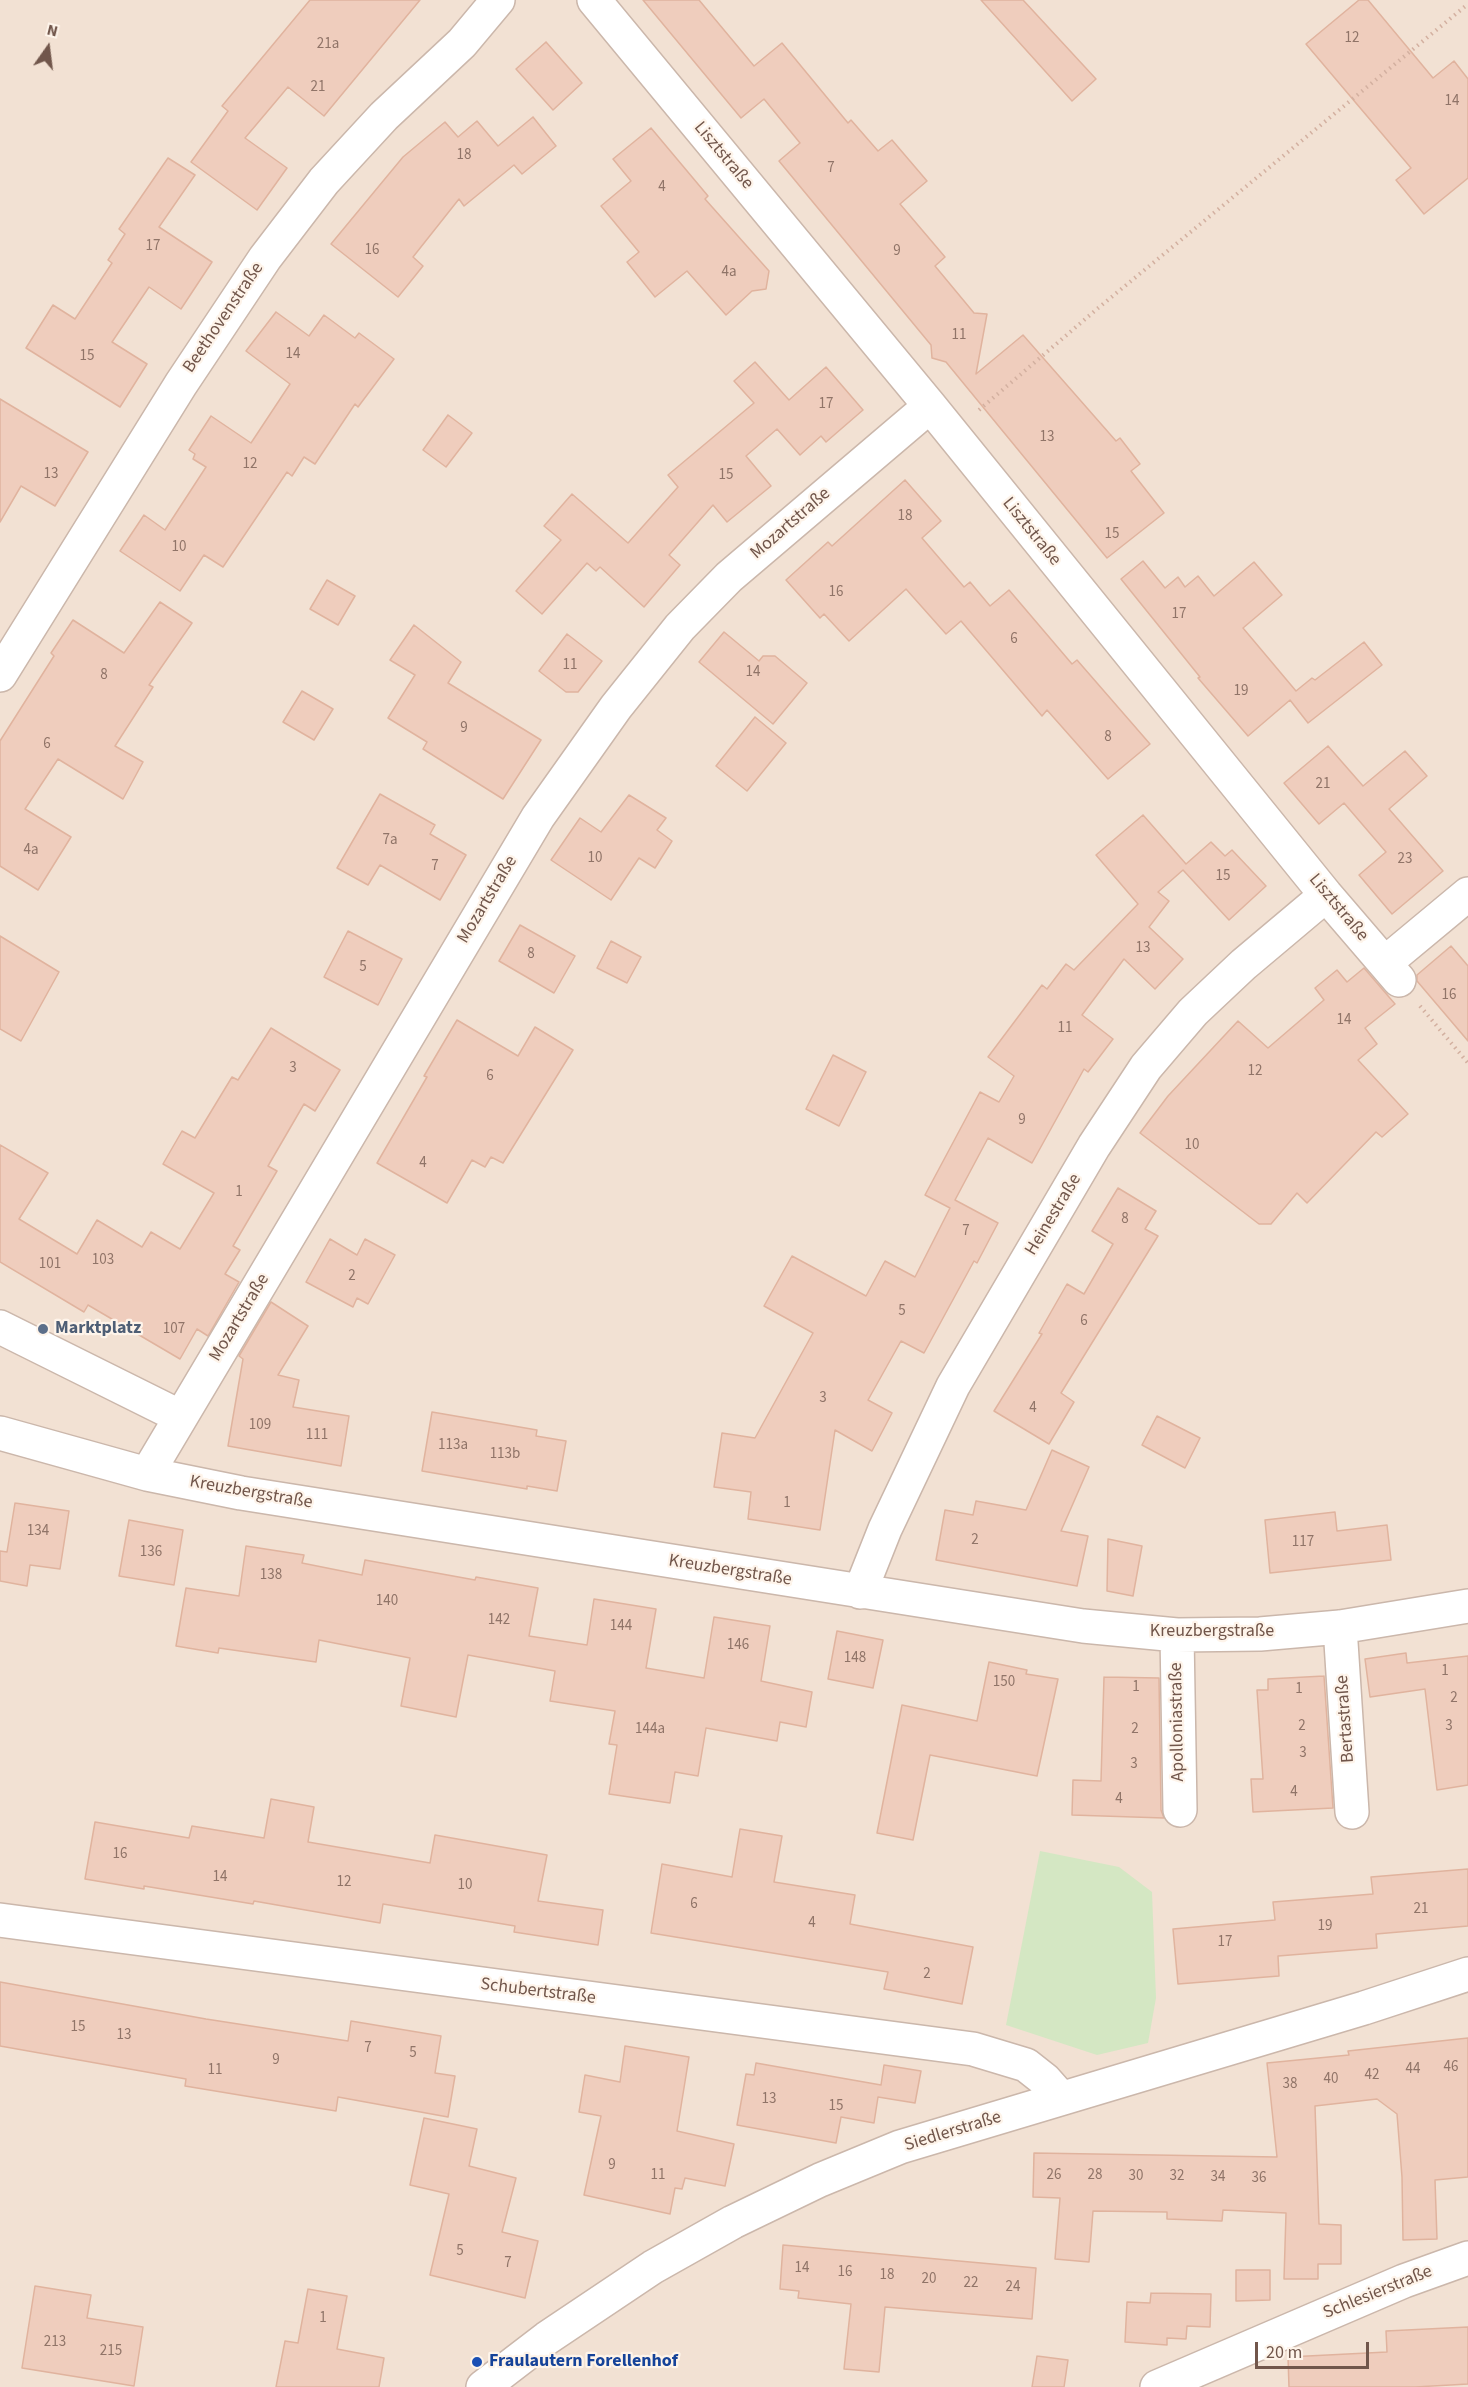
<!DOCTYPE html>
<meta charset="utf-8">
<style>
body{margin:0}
#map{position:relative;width:1468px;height:2387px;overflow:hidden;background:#fbf0e4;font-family:"Source Sans 3",sans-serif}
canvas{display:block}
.north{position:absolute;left:18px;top:18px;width:60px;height:60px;-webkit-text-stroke:4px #fef4ea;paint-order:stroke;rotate:14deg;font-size:16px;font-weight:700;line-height:24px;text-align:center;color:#71564b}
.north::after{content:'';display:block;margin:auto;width:21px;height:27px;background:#71564b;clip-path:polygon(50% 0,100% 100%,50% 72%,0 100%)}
.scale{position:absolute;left:1255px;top:2342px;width:114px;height:27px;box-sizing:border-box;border:3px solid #71564b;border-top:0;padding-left:8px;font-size:18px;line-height:21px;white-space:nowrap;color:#71564b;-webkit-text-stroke:4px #fef4ea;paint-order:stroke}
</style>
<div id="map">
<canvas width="1468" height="2387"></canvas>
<div class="north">N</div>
<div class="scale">20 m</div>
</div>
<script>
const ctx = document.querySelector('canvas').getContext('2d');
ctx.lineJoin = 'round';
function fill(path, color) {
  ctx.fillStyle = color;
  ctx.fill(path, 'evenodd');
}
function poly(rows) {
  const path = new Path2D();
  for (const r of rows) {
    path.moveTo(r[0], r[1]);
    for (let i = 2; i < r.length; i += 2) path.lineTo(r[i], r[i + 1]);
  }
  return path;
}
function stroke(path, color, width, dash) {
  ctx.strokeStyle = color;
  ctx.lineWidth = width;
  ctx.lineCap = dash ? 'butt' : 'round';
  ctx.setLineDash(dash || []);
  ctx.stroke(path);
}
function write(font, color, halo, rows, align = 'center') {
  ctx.font = font + ' "Source Sans 3",sans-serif';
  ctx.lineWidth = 4.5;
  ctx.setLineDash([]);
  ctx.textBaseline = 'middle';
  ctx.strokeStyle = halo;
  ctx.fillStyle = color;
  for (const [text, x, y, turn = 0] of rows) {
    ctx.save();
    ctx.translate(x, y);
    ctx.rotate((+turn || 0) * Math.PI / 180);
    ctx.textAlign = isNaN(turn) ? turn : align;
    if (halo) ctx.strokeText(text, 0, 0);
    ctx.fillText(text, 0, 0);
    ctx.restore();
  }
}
fill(poly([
 [0,0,1468,0,1468,2387,0,2387]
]), '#f2e1d3');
fill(poly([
 [1040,1851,1119,1867,1152,1892,1156,1998,1148,2043,1097,2055,1006,2025]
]), '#d4e7c3');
const building = poly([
 [310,0,420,0,324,116,288,87,245,138,287,168,257,210,191,162,228,111,222,106,310,0],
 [643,0,699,0,754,66,782,43,848,123,851,120,878,151,892,140,927,181,900,204,945,257,935,266,974,313,987,314,976,374,1023,335,1116,441,1120,438,1140,464,1131,471,1164,513,1107,558,946,362,932,358,931,345,779,161,800,143,764,99,741,118,643,0],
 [981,0,1023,0,1096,79,1072,101,981,0],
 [1359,0,1368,0,1433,78,1454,61,1468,79,1468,178,1424,214,1396,180,1411,168,1306,44,1359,0],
 [546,42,582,83,553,110,516,69,546,42],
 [533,117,556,146,522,174,514,165,464,206,459,199,413,257,423,266,398,297,331,244,403,157,445,122,458,137,477,121,498,146,533,117],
 [651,128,708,196,705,199,769,271,766,289,752,291,726,315,687,271,655,297,627,262,639,252,601,206,631,181,613,159,651,128],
 [168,158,195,175,159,227,212,262,181,309,149,287,112,342,147,364,120,407,26,348,53,305,75,319,112,263,108,260,125,234,119,229,168,158],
 [276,312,309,336,324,315,355,338,359,333,394,359,358,407,355,404,315,464,304,457,292,476,287,472,223,567,204,555,180,591,120,551,144,515,165,530,206,467,193,459,195,454,189,450,211,416,251,443,290,384,246,351,276,312],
 [755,362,789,400,826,367,863,410,826,442,821,436,800,455,777,429,746,456,771,486,727,522,713,505,669,555,680,565,644,607,600,567,596,571,587,563,542,614,516,591,561,540,544,526,572,494,628,543,678,487,668,475,754,403,734,381,755,362],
 [0,399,88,452,55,506,21,486,0,522,0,399],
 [448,415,472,433,446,467,423,450,448,415],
 [905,480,941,521,922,538,964,587,970,582,990,606,1009,590,1072,664,1077,660,1150,744,1108,779,1047,710,1042,716,961,621,946,634,906,589,849,641,824,614,820,618,786,580,828,542,832,546,905,480],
 [1143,561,1165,588,1178,577,1185,587,1198,576,1214,596,1254,562,1282,595,1243,628,1296,691,1312,678,1315,680,1364,642,1382,665,1308,723,1290,700,1248,736,1198,678,1200,677,1121,579,1143,561],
 [327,580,355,596,338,625,310,609,327,580],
 [160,602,192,623,149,685,153,687,115,746,143,762,123,799,58,759,25,809,71,837,38,890,0,866,0,741,54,656,51,653,73,620,124,653,160,602],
 [414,625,461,662,448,683,541,740,503,799,423,749,427,742,388,718,415,675,390,660,414,625],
 [724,632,759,661,763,656,775,656,807,683,773,724,699,662,724,632],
 [567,634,602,661,578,692,566,692,539,671,567,634],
 [302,691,333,709,314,740,283,722,302,691],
 [755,717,786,743,747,791,716,766,755,717],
 [1328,746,1363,786,1405,751,1427,776,1389,809,1443,871,1392,914,1359,875,1386,852,1344,803,1319,824,1284,783,1328,746],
 [380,794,435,825,430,834,466,855,440,900,380,865,368,885,337,868,380,794],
 [629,795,666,818,657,830,672,841,655,868,639,858,611,900,551,860,580,818,601,832,629,795],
 [1143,815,1186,864,1211,842,1225,856,1232,850,1266,886,1229,920,1183,870,1158,892,1169,901,1149,927,1183,959,1155,989,1124,959,1082,1015,1113,1039,1088,1072,1084,1069,1032,1163,988,1138,955,1200,998,1223,977,1263,974,1261,924,1353,901,1341,868,1400,892,1413,872,1451,835,1430,820,1530,748,1519,751,1492,714,1487,722,1433,755,1438,813,1333,764,1306,792,1256,866,1296,885,1261,915,1277,950,1208,925,1195,980,1092,999,1102,1014,1076,988,1057,1042,985,1047,989,1066,964,1074,970,1138,904,1096,855,1143,815],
 [520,925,575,956,554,993,499,961,520,925],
 [348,931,402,959,378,1005,324,977,348,931],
 [0,936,59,972,21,1041,0,1029,0,936],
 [611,941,641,957,627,983,597,968,611,941],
 [1451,946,1468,966,1468,1041,1417,981,1417,975,1451,946],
 [1364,968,1395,1004,1365,1028,1377,1044,1358,1060,1408,1114,1382,1137,1376,1132,1307,1203,1297,1193,1271,1224,1259,1224,1140,1133,1168,1096,1238,1021,1268,1048,1324,1000,1315,988,1337,970,1347,982,1364,968],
 [457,1020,518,1056,535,1027,573,1050,503,1163,491,1157,485,1167,472,1160,447,1203,377,1163,427,1077,424,1076,457,1020],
 [271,1028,340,1070,315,1111,304,1104,268,1166,277,1171,233,1246,240,1250,225,1274,239,1282,208,1336,197,1329,180,1359,88,1305,84,1312,0,1262,0,1145,48,1173,19,1219,77,1254,97,1220,142,1247,151,1232,180,1249,214,1193,163,1164,182,1131,195,1138,232,1077,238,1080,271,1028],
 [833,1055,866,1072,839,1126,806,1109,833,1055],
 [1118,1188,1156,1211,1145,1229,1158,1236,1061,1393,1074,1402,1049,1444,994,1411,1042,1334,1039,1333,1067,1284,1084,1294,1113,1244,1092,1231,1118,1188],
 [330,1239,357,1255,365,1239,395,1255,368,1304,357,1298,353,1307,306,1282,330,1239],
 [271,1302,308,1326,278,1375,299,1380,293,1407,349,1416,341,1466,228,1446,243,1359,239,1356,271,1302],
 [432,1412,537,1430,536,1436,566,1441,557,1491,527,1486,527,1489,422,1471,432,1412],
 [1157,1416,1200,1438,1185,1468,1142,1445,1157,1416],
 [1052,1450,1089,1467,1061,1531,1088,1536,1077,1586,936,1560,945,1510,973,1515,976,1501,1026,1510,1052,1450],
 [15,1503,69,1511,60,1569,30,1565,27,1586,0,1581,0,1551,7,1552,15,1503],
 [1335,1512,1337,1531,1387,1525,1391,1560,1270,1573,1265,1520,1335,1512],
 [129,1520,183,1530,174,1585,119,1576,129,1520],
 [1108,1539,1142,1546,1133,1596,1107,1591,1108,1539],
 [246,1546,304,1555,302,1563,362,1575,365,1560,475,1580,476,1577,538,1588,529,1636,587,1645,594,1599,656,1609,646,1668,704,1678,714,1617,770,1626,761,1681,812,1692,806,1727,780,1722,777,1741,706,1728,698,1776,675,1772,670,1803,609,1794,617,1745,609,1744,615,1711,550,1701,555,1671,468,1655,456,1717,401,1706,410,1658,319,1640,316,1662,219,1648,218,1653,176,1646,186,1588,239,1596,246,1546],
 [837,1631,883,1640,873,1688,828,1679,837,1631],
 [1406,1653,1407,1663,1468,1656,1468,1785,1437,1790,1425,1689,1370,1697,1365,1659,1406,1653],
 [989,1662,1027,1670,1026,1674,1058,1679,1037,1776,930,1755,913,1840,877,1833,902,1705,977,1721,989,1662],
 [1324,1676,1333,1808,1253,1812,1251,1779,1263,1779,1257,1690,1268,1690,1268,1679,1324,1676],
 [1104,1677,1159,1678,1161,1810,1164,1818,1072,1815,1073,1780,1101,1781,1104,1677],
 [271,1799,314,1807,308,1842,430,1863,435,1835,547,1855,538,1901,603,1910,598,1945,514,1932,515,1926,383,1904,380,1923,254,1901,253,1904,144,1886,144,1889,85,1879,95,1822,189,1838,192,1826,264,1838,271,1799],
 [740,1829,782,1836,774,1882,855,1895,850,1924,973,1947,962,2004,884,1989,888,1972,651,1933,662,1864,732,1877,740,1829],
 [1468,1869,1468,1926,1376,1934,1377,1948,1278,1956,1279,1976,1178,1984,1173,1929,1275,1920,1273,1902,1373,1894,1371,1877,1468,1869],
 [0,1982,206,2019,348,2041,351,2021,441,2036,435,2073,455,2076,448,2117,338,2097,336,2111,185,2086,186,2079,0,2046,0,1982],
 [1468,2038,1468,2177,1435,2180,1437,2239,1403,2240,1402,2177,1397,2114,1377,2099,1315,2106,1319,2224,1341,2225,1341,2264,1318,2264,1318,2279,1284,2279,1286,2213,1223,2210,1222,2221,1167,2219,1167,2212,1093,2211,1089,2262,1055,2259,1060,2198,1033,2197,1034,2153,1277,2157,1267,2063,1349,2055,1348,2051,1468,2038],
 [625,2046,689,2057,677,2131,734,2144,725,2186,685,2178,682,2189,675,2188,670,2214,584,2195,601,2116,579,2112,585,2075,620,2082,625,2046],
 [756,2063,881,2085,884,2065,921,2071,915,2103,878,2097,874,2123,841,2117,836,2143,737,2125,746,2074,754,2075,756,2063],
 [424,2118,477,2129,469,2166,516,2178,502,2232,538,2241,525,2298,430,2275,449,2194,410,2185,424,2118],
 [783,2245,1036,2268,1032,2319,885,2307,879,2372,844,2369,851,2304,798,2298,799,2291,780,2289,783,2245],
 [1236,2270,1270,2270,1270,2300,1236,2301,1236,2270],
 [35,2286,91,2295,87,2318,143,2327,134,2386,22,2368,35,2286],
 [308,2289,347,2296,337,2349,384,2358,379,2387,276,2387,285,2341,298,2343,308,2289],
 [1151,2293,1211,2294,1210,2327,1187,2326,1186,2339,1167,2338,1167,2345,1125,2342,1127,2302,1150,2303,1151,2293],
 [1468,2327,1468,2384,1415,2387,1289,2387,1288,2357,1387,2352,1386,2331,1468,2327],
 [1037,2356,1068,2360,1064,2387,1032,2387,1037,2356]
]);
fill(building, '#efcdbd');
stroke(building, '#e0b39e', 1.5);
const minor = poly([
 [594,0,930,406,1326,895,1399,980],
 [0,675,181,384,265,258,324,181,384,116,462,43,498,0],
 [1385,963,1468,894],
 [0,1327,181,1417],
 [0,1433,147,1474,241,1493,1083,1626,1177,1635,1260,1634,1340,1627,1468,1606],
 [147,1474,538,817,616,707,680,627,729,577,930,406],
 [860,1592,885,1529,953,1386,1094,1146,1146,1067,1193,1012,1244,964,1326,895],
 [1340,1627,1352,1812],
 [1177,1635,1180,1810],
 [0,1920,973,2049,1026,2065,1045,2080,1061,2098],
 [483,2387,547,2338,653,2267,733,2222,820,2180,900,2147,1364,2008,1468,1974],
 [1157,2387,1404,2281,1468,2258]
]);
stroke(minor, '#cbb7ab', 36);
stroke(poly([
 [979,410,1097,309,1468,4],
 [1420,1006,1468,1063]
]), '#d3b0a0', 4, [1.5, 4.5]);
stroke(minor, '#fff', 33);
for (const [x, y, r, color] of [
 [43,1329,6,"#5c6f8a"],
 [477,2362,6,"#1a4fb4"]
]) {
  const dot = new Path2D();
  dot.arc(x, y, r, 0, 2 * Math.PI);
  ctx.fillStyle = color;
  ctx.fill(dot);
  stroke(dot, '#fef4ea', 2);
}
write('15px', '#907468', null, [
 ["12",1352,39],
 ["21a",328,45],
 ["21",318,88],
 ["14",1452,102],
 ["18",464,156],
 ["7",831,169],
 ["4",662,188],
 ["17",153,247],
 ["16",372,251],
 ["9",897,252],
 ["4a",729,273],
 ["11",959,336],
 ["14",293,355],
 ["15",87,357],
 ["17",826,405],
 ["13",1047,438],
 ["12",250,465],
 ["13",51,475],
 ["15",726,476],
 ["18",905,517],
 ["15",1112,535],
 ["10",179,548],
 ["16",836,593],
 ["17",1179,615],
 ["6",1014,640],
 ["11",570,666],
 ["14",753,673],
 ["8",104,676],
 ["19",1241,692],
 ["9",464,729],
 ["8",1108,738],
 ["6",47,745],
 ["21",1323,785],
 ["7a",390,841],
 ["4a",31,851],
 ["10",595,859],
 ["23",1405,860],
 ["7",435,867],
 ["15",1223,877],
 ["13",1143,949],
 ["8",531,955],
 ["5",363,968],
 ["16",1449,996],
 ["14",1344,1021],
 ["11",1065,1029],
 ["3",293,1069],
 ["12",1255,1072],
 ["6",490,1077],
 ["9",1022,1121],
 ["10",1192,1146],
 ["4",423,1164],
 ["1",239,1193],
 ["8",1125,1220],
 ["7",966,1232],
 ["103",103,1261],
 ["101",50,1265],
 ["2",352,1277],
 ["5",902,1312],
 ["6",1084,1322],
 ["107",174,1330],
 ["3",823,1399],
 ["4",1033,1409],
 ["109",260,1426],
 ["111",317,1436],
 ["113a",453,1446],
 ["113b",505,1455],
 ["1",787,1504],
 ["134",38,1532],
 ["2",975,1541],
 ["117",1303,1543],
 ["136",151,1553],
 ["138",271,1576],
 ["140",387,1602],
 ["142",499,1621],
 ["144",621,1627],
 ["146",738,1646],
 ["148",855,1659],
 ["1",1445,1672],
 ["150",1004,1683],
 ["1",1136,1688],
 ["1",1299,1690],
 ["2",1454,1699],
 ["2",1302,1727],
 ["3",1449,1727],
 ["144a",650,1730],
 ["2",1135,1730],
 ["3",1303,1754],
 ["3",1134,1765],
 ["4",1294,1793],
 ["4",1119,1800],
 ["16",120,1855],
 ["14",220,1878],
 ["12",344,1883],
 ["10",465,1886],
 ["6",694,1905],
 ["21",1421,1910],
 ["4",812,1924],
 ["19",1325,1927],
 ["17",1225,1943],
 ["2",927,1975],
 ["15",78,2028],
 ["13",124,2036],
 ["7",368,2049],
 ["5",413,2054],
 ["9",276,2061],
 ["46",1451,2068],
 ["44",1413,2070],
 ["11",215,2071],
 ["42",1372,2076],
 ["40",1331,2080],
 ["38",1290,2085],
 ["13",769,2100],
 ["15",836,2107],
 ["9",612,2166],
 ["11",658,2176],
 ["26",1054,2176],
 ["28",1095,2176],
 ["30",1136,2177],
 ["32",1177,2177],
 ["34",1218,2178],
 ["36",1259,2179],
 ["5",460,2252],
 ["7",508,2264],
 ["14",802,2269],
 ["16",845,2273],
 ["18",887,2276],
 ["20",929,2280],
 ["22",971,2284],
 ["24",1013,2288],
 ["1",323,2319],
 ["213",55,2343],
 ["215",111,2352]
]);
write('18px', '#71564b', '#fef4ea', [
 ["Lisztstraße",723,156,50],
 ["Beethovenstraße",224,318,-56],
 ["Mozartstraße",791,524,-41],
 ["Lisztstraße",1031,532,51],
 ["Mozartstraße",488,900,-59],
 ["Lisztstraße",1338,908,50],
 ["Heinestraße",1054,1215,-59],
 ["Mozartstraße",240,1318,-59],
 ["Kreuzbergstraße",251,1493,10],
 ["Kreuzbergstraße",730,1571,9],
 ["Kreuzbergstraße",1212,1632],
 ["Bertastraße",1346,1719,-94],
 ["Apolloniastraße",1178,1722,-91],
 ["Schubertstraße",538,1992,7],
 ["Siedlerstraße",953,2132,-17],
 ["Schlesierstraße",1378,2293,-22]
]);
write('bold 18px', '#4e5e75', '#fef4ea', [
 ["Marktplatz",55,1329]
], 'left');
write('bold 18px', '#164399', '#fef4ea', [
 ["Fraulautern Forellenhof",489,2362]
], 'left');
</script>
